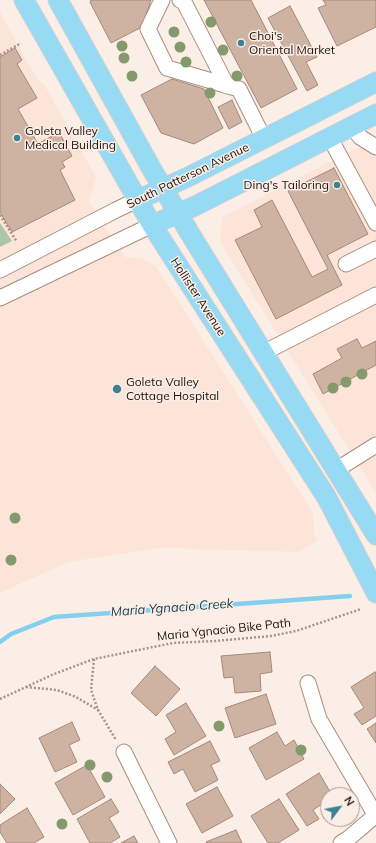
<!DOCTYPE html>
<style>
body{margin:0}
#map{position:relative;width:376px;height:843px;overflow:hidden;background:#fbeee7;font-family:Mulish,sans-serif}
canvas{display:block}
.north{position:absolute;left:320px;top:787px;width:40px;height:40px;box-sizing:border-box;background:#fbeee7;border:1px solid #a39790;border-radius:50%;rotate:58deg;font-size:11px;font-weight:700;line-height:16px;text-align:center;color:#1e140e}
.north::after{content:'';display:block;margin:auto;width:14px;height:18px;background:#3e8191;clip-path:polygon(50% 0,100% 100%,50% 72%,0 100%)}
</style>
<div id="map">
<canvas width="376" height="843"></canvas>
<div class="north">N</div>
</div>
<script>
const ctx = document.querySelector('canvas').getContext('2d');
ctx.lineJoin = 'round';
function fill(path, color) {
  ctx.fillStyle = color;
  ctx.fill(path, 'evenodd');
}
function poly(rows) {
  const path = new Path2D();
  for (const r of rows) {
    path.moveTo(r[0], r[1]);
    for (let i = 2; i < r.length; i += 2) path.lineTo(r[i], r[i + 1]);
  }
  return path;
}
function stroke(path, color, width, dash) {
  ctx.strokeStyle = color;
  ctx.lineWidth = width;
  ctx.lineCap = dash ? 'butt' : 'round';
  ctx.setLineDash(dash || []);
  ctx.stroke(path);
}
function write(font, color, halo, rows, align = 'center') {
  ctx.font = font + ' Mulish,sans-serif';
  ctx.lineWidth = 3;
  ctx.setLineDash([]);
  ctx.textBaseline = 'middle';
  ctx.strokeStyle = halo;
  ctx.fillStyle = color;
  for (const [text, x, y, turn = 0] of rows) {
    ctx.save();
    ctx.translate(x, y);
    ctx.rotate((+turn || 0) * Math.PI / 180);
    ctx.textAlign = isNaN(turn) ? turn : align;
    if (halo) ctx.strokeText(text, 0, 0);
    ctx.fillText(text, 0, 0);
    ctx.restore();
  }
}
fill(poly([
 [0,12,36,77,45,86,96,177,89,201,125,257,141,258,156,266,313,513,314,531,317,541,299,552,160,548,68,562,0,593],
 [376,138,376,493,220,242,222,217]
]), '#fce5d8');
fill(poly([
 [0,223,12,241,0,247]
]), '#adc6a6');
stroke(poly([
 [0,642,11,634,54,617,350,596]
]), '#83cfee', 4.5);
const building = poly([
 [91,0,151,0,142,27,111,43,90,2,91,0],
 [204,0,251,0,297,89,261,108,204,0],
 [323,0,376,0,376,27,337,46,318,8,326,5,323,0],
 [290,6,317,57,306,62,318,85,307,91,268,18,290,6],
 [15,48,22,60,17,64,37,98,18,109,38,144,59,132,72,156,62,162,65,167,60,170,75,200,12,232,0,212,0,57,15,48],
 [172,79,204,89,223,128,194,144,161,133,141,95,172,79],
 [232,100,242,122,229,129,218,107,232,100],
 [334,168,368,234,327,255,342,285,276,319,235,240,262,227,254,210,272,200,312,277,328,269,288,191,334,168],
 [357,339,362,348,376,341,376,365,323,394,313,374,342,358,337,349,357,339],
 [270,652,272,672,260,674,261,691,235,693,233,677,224,678,221,656,270,652],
 [155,666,180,689,156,716,131,693,155,666],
 [375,672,376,674,376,716,362,725,354,714,364,708,351,687,375,672],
 [266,694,276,724,235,738,225,708,266,694],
 [186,703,206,736,174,755,165,739,176,732,166,715,186,703],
 [72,722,80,740,69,745,77,762,55,772,39,738,72,722],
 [376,723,376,743,367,729,376,723],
 [277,732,285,746,294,740,304,759,266,780,249,748,277,732],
 [210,741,220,761,211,765,218,780,195,792,183,769,174,774,168,762,210,741],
 [87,765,105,797,73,815,55,783,87,765],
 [319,773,332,795,328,795,328,800,313,810,319,819,307,826,286,794,319,773],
 [0,784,15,799,0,814,0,784],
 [217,787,233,816,202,833,186,804,217,787],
 [111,799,119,812,109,818,120,837,110,843,90,843,77,819,111,799],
 [279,799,299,830,278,843,268,843,251,816,279,799],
 [27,808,44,837,34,843,7,843,0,832,0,825,27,808],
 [236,830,242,843,207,843,206,842,236,830],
 [134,836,138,843,121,843,134,836]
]);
fill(building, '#cfb3a2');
stroke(building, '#a48878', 1);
const minor = poly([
 [162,0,148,29,167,68,239,89,264,139],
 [180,0,184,2,227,86],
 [352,126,360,137,376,147],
 [330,138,376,223],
 [346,264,376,249],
 [0,270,116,210,137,200],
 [0,298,152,225],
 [263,353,376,295],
 [336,470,376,445],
 [308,683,319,719,376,816],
 [124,752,169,843],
 [341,843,349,838,376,815]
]);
const major = poly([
 [24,0,152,225,327,498,376,593],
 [58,0,150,166,189,232,376,535],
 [137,200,186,178,376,82],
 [152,225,197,205,376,114]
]);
stroke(minor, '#a98e7e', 17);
stroke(major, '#d2d0cf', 21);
stroke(poly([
 [0,55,21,43],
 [0,215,17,242],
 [94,659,91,690,98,710,116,740],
 [26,687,57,690,76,697,98,710],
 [0,699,54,674,94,659,173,643,215,641,271,636,296,631,361,609]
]), '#a1958f', 2.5, [2, 2]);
stroke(minor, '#fff', 15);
stroke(major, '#97daf4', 19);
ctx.fillStyle = '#849a6d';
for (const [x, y] of [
 [211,22],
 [174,32],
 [122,46],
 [180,47],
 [223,50],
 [124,58],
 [186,62],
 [132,76],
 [237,76],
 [210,93],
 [362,374],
 [346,382],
 [333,388],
 [15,518],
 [11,560],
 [219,726],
 [301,750],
 [90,765],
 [107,777],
 [62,824]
]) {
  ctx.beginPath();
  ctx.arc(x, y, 5.5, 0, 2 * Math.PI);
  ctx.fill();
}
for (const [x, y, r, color] of [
 [241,43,4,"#3e8191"],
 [17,138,4,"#3e8191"],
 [337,185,4,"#3e8191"],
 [117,389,5,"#3e8191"]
]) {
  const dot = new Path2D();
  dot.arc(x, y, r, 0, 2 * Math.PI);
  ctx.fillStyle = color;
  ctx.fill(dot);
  stroke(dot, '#fbeee7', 1.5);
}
write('12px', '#1e140e', '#fbeee7', [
 ["Choi's",249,36],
 ["Oriental Market",249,50],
 ["Goleta Valley",25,131],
 ["Medical Building",25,145],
 ["Ding's Tailoring",329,185,"right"],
 ["Goleta Valley",126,382],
 ["Cottage Hospital",126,396]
], 'left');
write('12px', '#1e140e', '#fbeee7', [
 ["South Patterson Avenue",188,176,-26],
 ["Hollister Avenue",198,297,57],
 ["Maria Ygnacio Bike Path",224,630,-6]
]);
write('italic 13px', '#1d404d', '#fbeee7', [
 ["Maria Ygnacio Creek",172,608,-4]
]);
</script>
